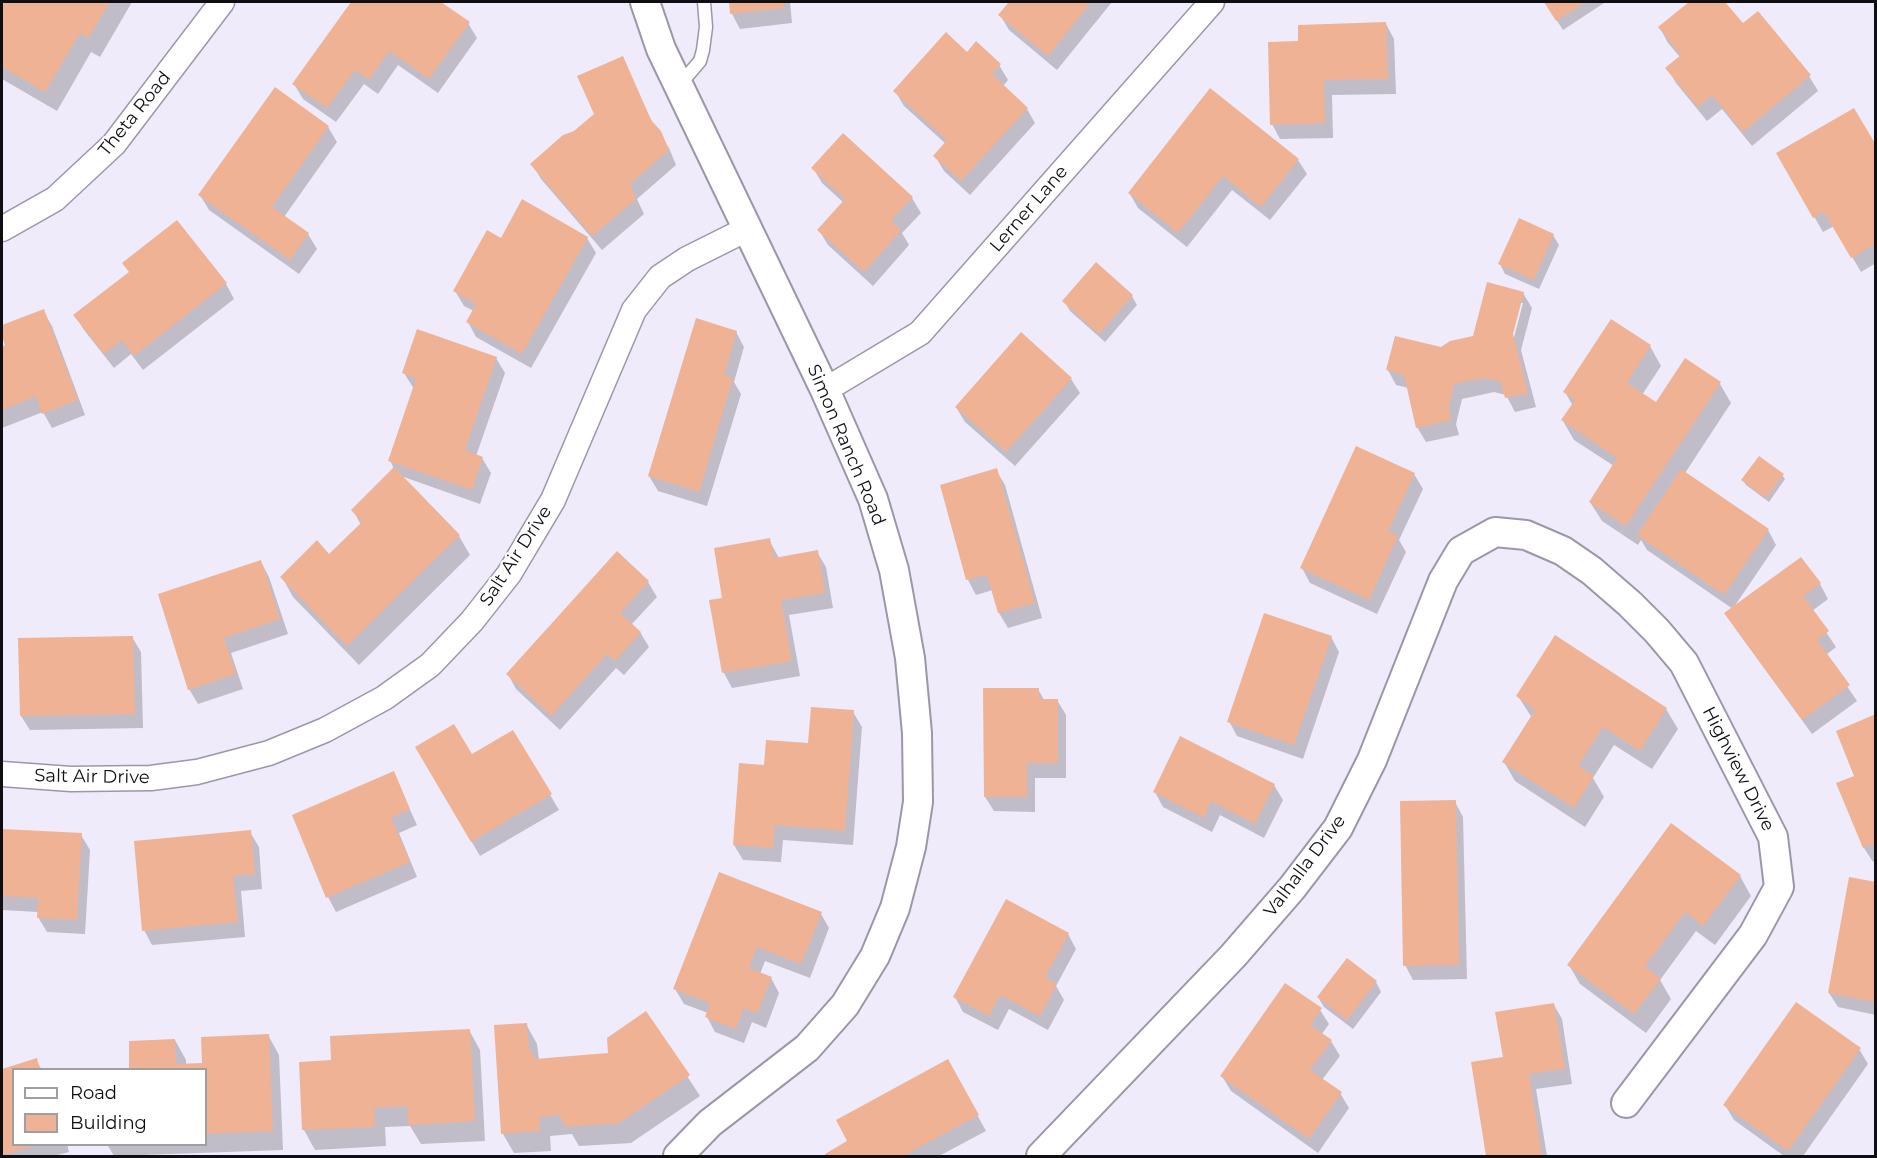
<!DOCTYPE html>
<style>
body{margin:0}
#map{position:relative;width:1877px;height:1158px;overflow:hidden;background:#f0ebfb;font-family:Montserrat,sans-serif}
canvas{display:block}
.frame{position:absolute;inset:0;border:3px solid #0f0e13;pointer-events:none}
.legend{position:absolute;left:12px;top:1068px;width:195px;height:78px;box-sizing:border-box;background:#fff;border:2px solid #9f9fa1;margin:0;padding:8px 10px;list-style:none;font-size:18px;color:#0f0e13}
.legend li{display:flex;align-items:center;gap:12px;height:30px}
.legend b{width:30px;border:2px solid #9f9fa1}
</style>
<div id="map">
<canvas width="1877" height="1158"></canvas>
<div class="frame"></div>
<ul class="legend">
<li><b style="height:8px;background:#fff"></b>Road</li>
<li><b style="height:16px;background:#efb294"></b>Building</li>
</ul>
</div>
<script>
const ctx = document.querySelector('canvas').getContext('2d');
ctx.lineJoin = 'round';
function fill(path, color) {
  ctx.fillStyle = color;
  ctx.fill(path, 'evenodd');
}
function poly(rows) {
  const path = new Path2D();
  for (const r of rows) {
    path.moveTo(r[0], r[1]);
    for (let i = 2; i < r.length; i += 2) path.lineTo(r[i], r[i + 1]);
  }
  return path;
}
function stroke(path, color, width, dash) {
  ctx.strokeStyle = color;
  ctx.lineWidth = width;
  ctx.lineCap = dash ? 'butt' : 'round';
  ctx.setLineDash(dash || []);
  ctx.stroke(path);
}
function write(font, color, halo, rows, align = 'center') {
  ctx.font = font + ' Montserrat,sans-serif';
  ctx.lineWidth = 4.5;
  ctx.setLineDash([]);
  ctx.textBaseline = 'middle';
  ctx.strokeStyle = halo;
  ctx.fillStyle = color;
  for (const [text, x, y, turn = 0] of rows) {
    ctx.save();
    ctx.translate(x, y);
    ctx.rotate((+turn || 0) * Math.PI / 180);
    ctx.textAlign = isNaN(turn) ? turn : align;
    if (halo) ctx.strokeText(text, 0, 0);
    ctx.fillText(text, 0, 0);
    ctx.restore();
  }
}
fill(poly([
 [2,2,132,2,100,57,91,52,57,111,2,79],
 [352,2,439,2,468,23,477,38,438,93,398,65,378,94,364,84,336,122,303,99,294,84],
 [730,2,790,2,792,23,740,29,732,14],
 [1011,2,1112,2,1057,70,1009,30,1000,15],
 [1545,2,1603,2,1604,3,1563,30],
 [1691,2,1723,2,1743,26,1809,76,1818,91,1752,146,1722,109,1707,121,1676,83,1667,68,1680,57,1668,43,1660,28],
 [1386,24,1394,39,1396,94,1332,95,1333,138,1280,139,1272,124,1300,43],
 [967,54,999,65,1008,80,1003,86,1027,109,1035,123,970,195,944,171,935,156,946,144,904,106,895,91],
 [622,58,654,126,669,148,676,165,637,199,644,214,602,250,541,179,532,164,596,114],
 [328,127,337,142,284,217,308,234,317,249,299,274,209,210,200,195],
 [1876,148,1876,263,1861,272,1834,226,1823,232,1778,154],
 [1298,160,1307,174,1270,220,1232,190,1187,247,1138,208,1130,194],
 [813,168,912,198,921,213,902,233,909,245,873,286,828,245,819,230,844,203,822,183],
 [1553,235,1559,245,1539,289,1505,274,1500,264],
 [587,238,596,253,531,368,476,337,468,322,474,311,464,306,455,291,501,240],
 [130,273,226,284,234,299,143,370,131,354,114,368,84,330,75,315],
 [1523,293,1532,308,1521,350,1536,407,1515,412,1506,395,1494,392,1462,399,1456,424,1459,435,1426,442,1417,427,1409,388,1396,385,1388,370,1475,337],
 [1520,303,1523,303,1513,341,1510,340],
 [1132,296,1137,305,1105,342,1070,311,1064,301],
 [43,311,52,326,85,415,52,428,43,412,2,428,2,348,7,346,2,327],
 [736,332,744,347,734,382,741,394,707,506,658,491,649,476],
 [1650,346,1661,366,1642,395,1657,404,1720,384,1731,403,1685,473,1768,530,1776,545,1734,607,1820,584,1828,599,1812,611,1836,647,1826,655,1857,701,1812,734,1735,628,1726,614,1733,609,1647,550,1641,540,1638,545,1602,521,1590,502,1614,466,1574,440,1563,421,1573,406,1565,392],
 [496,358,505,373,476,456,482,458,491,473,480,504,401,476,459,536,470,555,359,665,293,597,282,577,329,556,361,525,353,510,394,469,390,460,414,389,404,373],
 [1071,379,1080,393,1015,466,965,422,956,407],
 [996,470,1005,485,1042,618,1008,628,999,613,993,590,976,595,968,580,942,486],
 [1414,474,1423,489,1399,540,1406,552,1377,614,1310,583,1302,568],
 [1782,475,1785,479,1769,502,1746,485,1743,480],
 [769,540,779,558,817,552,826,567,833,608,789,615,800,676,732,688,724,673,723,599],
 [617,554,648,582,657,597,631,625,640,632,649,647,624,675,616,668,560,730,516,689,508,674],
 [261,562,269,577,288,634,231,653,243,689,198,704,189,689],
 [132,637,141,652,143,728,30,730,21,716],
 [1331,637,1339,652,1303,759,1237,736,1229,721],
 [1038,689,1044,700,1057,700,1066,715,1066,778,1035,778,1035,812,994,811,985,797],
 [1518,696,1666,709,1678,729,1652,769,1614,745,1593,778,1604,797,1585,827,1515,781,1504,762,1532,718],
 [853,712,862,727,853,845,783,840,781,862,743,860,734,845,765,767,809,745],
 [1876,716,1876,861,1873,862,1864,848,1856,776],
 [513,732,559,810,480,856,417,748,471,756],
 [393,773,417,825,399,833,417,877,336,912,328,897],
 [1274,785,1283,800,1264,838,1220,815,1212,832,1163,807,1155,792],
 [1455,802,1463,817,1467,979,1413,980,1405,965],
 [2,830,81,835,90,850,85,934,47,932,38,917,38,912,2,910],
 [250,832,259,847,262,889,241,891,245,937,152,945,144,930],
 [1740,876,1751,896,1715,945,1696,931,1660,980,1671,999,1646,1033,1580,984,1569,965],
 [1876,884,1876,1015,1838,1007,1829,993],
 [821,914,829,928,810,978,765,961,760,974,771,978,779,993,766,1028,752,1022,744,1043,715,1032,707,1017,708,1013,684,1004,675,989],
 [1068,934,1076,949,1056,986,1064,1000,1048,1030,1009,1009,998,1030,963,1012,955,997],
 [1376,982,1381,992,1353,1029,1324,1007,1318,997],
 [1554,1005,1562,1019,1572,1084,1536,1089,1547,1156,1487,1156,1473,1064,1504,1059],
 [1320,1010,1329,1024,1322,1034,1331,1041,1340,1056,1322,1080,1340,1093,1349,1108,1318,1153,1231,1091,1222,1076],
 [646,1013,700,1096,631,1143,579,1146,572,1134,550,1136,551,1151,514,1153,503,1134,526,1024,537,1044,539,1060,610,1055],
 [469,1030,480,1050,485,1141,421,1144,410,1126,385,1127,386,1146,315,1150,304,1130,300,1064,333,1062],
 [268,1035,279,1055,283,1150,114,1156,107,1144,206,1144,206,1070,119,1070,131,1069,175,1040,186,1060,186,1065,203,1065],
 [1859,1049,1868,1064,1803,1156,1784,1156,1734,1120,1725,1105],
 [36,1060,42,1070,14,1070,14,1144,67,1144,69,1152,53,1156,2,1156,2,1071],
 [956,1076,986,1131,939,1156,828,1156,827,1154]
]), '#0003');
fill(poly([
 [2,2,110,2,88,38,80,33,45,92,2,67],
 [351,2,441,2,470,22,429,79,389,51,369,80,355,70,327,108,292,84],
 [729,2,784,2,784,8,730,14],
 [1009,2,1091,2,1048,56,998,15],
 [1544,2,1586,2,1556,21],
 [1689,2,1725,2,1743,23,1758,11,1811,75,1743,132,1712,95,1698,107,1665,68,1681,55,1658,27],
 [1386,22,1388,79,1324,80,1325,123,1270,125,1268,42,1298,41,1298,25],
 [946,32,967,52,976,41,1001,64,992,74,1028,108,961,181,933,156,947,140,893,91],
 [623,56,651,120,661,131,669,150,630,184,636,199,592,236,530,164,563,135,574,131,594,114,577,76],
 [275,87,329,126,272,207,309,233,290,260,198,195],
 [1210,88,1299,159,1261,207,1223,176,1178,233,1128,193],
 [1854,108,1876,145,1876,244,1851,258,1824,212,1813,218,1776,153],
 [843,133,913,197,891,220,901,230,864,272,817,230,845,199,811,168],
 [522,199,588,237,522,354,466,322,476,304,453,291,487,230,501,238],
 [1519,218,1554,234,1534,280,1498,264],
 [177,220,227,283,134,356,122,340,104,354,73,315,129,272,122,263],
 [1096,262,1133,295,1099,334,1062,301],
 [1487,282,1524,292,1513,334,1528,393,1505,398,1501,382,1485,378,1454,384,1449,408,1451,420,1416,428,1404,375,1386,370,1395,336,1441,347,1450,341,1473,336],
 [44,309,78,400,42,414,36,396,2,410,2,347,5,345,2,336,2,325],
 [696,318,737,331,724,375,733,378,699,492,648,476],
 [1611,319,1651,345,1627,383,1656,402,1685,358,1721,382,1626,526,1589,502,1617,458,1561,420,1575,400,1563,392],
 [417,329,497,357,465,450,483,457,472,490,388,461,416,379,402,373],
 [1021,332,1072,378,1006,452,955,407],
 [1356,446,1415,473,1388,531,1398,536,1369,600,1300,568],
 [1759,456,1784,474,1766,498,1741,480],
 [394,467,460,535,347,646,280,577,317,540,329,554,362,522,351,510],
 [997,468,1035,603,998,613,987,575,966,580,940,485],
 [1681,469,1769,529,1724,595,1637,535],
 [770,538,774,558,818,550,825,593,781,600,792,661,722,673,709,600,722,598,714,548],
 [617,551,649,581,620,613,641,632,615,661,607,654,551,716,506,674],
 [1801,557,1821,583,1803,596,1829,631,1817,640,1850,685,1802,720,1724,613],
 [261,560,280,619,224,638,236,674,188,690,158,594],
 [1264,613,1332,636,1294,745,1227,722],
 [1555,635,1667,708,1640,751,1603,727,1578,766,1594,776,1574,808,1502,762,1535,710,1516,696],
 [133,636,135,714,20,716,18,638],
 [983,688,1039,688,1039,699,1058,699,1058,763,1027,763,1027,797,984,797],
 [811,707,854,710,845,831,775,825,773,848,733,845,739,763,764,765,766,740,808,743],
 [1876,714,1876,843,1863,848,1836,783,1854,776,1836,731],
 [454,724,472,754,513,730,552,794,471,842,415,747],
 [1180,736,1275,784,1255,824,1211,801,1204,818,1153,792],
 [394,771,410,809,391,818,410,862,326,898,292,815],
 [1456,800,1459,965,1403,966,1400,801],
 [1671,823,1741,875,1703,926,1685,912,1645,966,1661,979,1634,1014,1567,965],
 [2,829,82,833,77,920,37,918,38,898,2,896],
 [251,830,255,874,233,876,238,922,142,931,134,841],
 [719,872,822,912,801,964,757,947,749,968,772,977,757,1013,743,1008,736,1029,705,1017,710,1003,673,989],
 [1849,877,1876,882,1876,1002,1828,993],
 [1006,899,1069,933,1045,977,1057,984,1040,1016,1000,995,989,1016,953,997],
 [1347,958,1377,981,1347,1020,1317,997],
 [1285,983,1322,1008,1310,1025,1332,1040,1310,1070,1342,1092,1309,1139,1220,1076],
 [1796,1002,1861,1048,1788,1151,1723,1105],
 [1554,1003,1565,1069,1529,1074,1542,1156,1486,1156,1471,1062,1503,1057,1495,1012],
 [646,1011,690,1075,619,1123,566,1127,559,1115,539,1117,540,1131,501,1134,494,1025,527,1023,529,1048,535,1059,608,1053,607,1038],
 [470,1029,475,1121,408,1125,407,1106,374,1108,375,1127,302,1130,299,1062,331,1060,330,1036],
 [269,1034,273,1131,206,1134,206,1070,129,1070,129,1041,175,1039,176,1064,202,1063,201,1037],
 [37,1058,40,1070,14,1070,14,1144,36,1145,2,1155,2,1069],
 [948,1059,979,1115,903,1156,826,1156,825,1154,847,1141,836,1120]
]), '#efb294');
const service = poly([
 [678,83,688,75,700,61,703,50,706,27,704,2]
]);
const minor = poly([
 [2,229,55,199,114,144,222,2],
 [825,390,920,333,1212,2],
 [2,774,71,779,151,778,197,772,269,753,325,730,384,698,430,665,472,621,509,574,553,500,634,310,660,277,687,259,747,229]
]);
const tertiary = poly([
 [645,2,661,49,825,390,873,499,894,570,910,658,917,733,918,802,911,847,895,908,875,956,845,1005,807,1048,710,1123,678,1156],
 [1041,1156,1233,956,1292,888,1338,828,1372,760,1443,581,1461,551,1495,532,1526,535,1563,551,1592,571,1630,604,1657,631,1684,663,1773,837,1779,887,1753,935,1626,1103]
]);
stroke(service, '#9c97a6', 15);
stroke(minor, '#9c97a6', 27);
stroke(tertiary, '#9c97a6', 32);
stroke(service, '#fff', 12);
stroke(minor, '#fff', 24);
stroke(tertiary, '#fff', 28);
write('18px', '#0f0e13', '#fff', [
 ["Theta Road",135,114,-51],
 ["Lerner Lane",1029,209,-49],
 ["Simon Ranch Road",846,445,67],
 ["Salt Air Drive",516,556,-57],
 ["Highview Drive",1738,769,63],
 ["Salt Air Drive",92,777,1],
 ["Valhalla Drive",1305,866,-53]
]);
</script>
